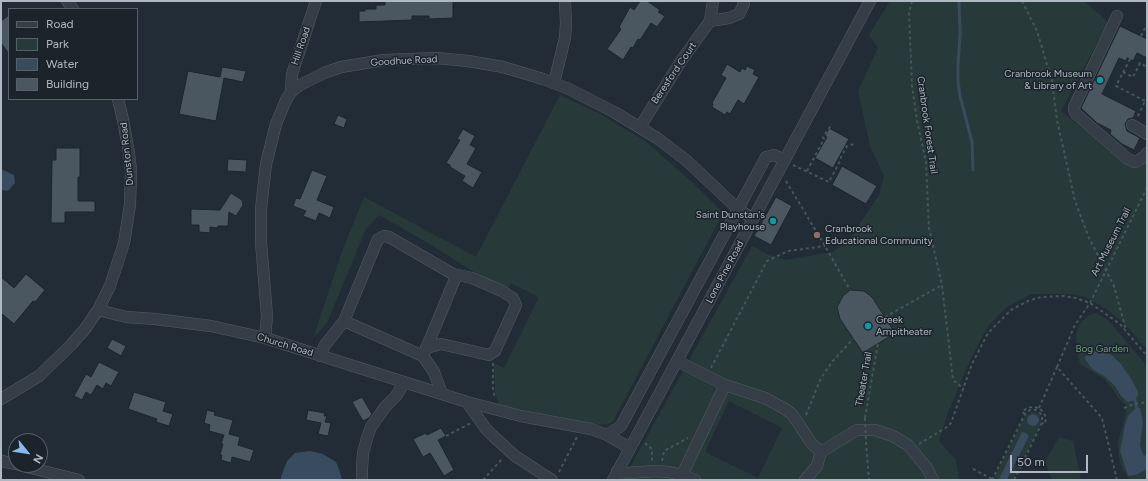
<!DOCTYPE html>
<style>
body{margin:0}
#map{position:relative;width:1148px;height:481px;overflow:hidden;background:#222c36;font-family:Figtree,sans-serif}
canvas{display:block}
.frame{position:absolute;inset:0;border:2px solid #b0b9c3;pointer-events:none}
.legend{position:absolute;left:8px;top:8px;width:130px;height:92px;box-sizing:border-box;background:#1b232b;border:1px solid #575f68;margin:0;padding:5px 7px;list-style:none;font-size:12px;color:#b0b9c3}
.legend li{display:flex;align-items:center;gap:8px;height:20px}
.legend b{width:20px;border:1px solid #575f68}
.north{position:absolute;left:8px;top:433px;width:40px;height:40px;box-sizing:border-box;background:#1b232b;border:1px solid #575f68;border-radius:50%;rotate:120deg;font-size:11px;font-weight:700;line-height:16px;text-align:center;color:#b0b9c3}
.north::after{content:'';display:block;margin:auto;width:14px;height:18px;background:#89baef;clip-path:polygon(50% 0,100% 100%,50% 72%,0 100%)}
.scale{position:absolute;left:1010px;top:455px;width:78px;height:18px;box-sizing:border-box;border:2px solid #b0b9c3;border-top:0;padding-left:5px;font-size:12px;line-height:14px;white-space:nowrap;color:#b0b9c3;-webkit-text-stroke:3px #1b232b;paint-order:stroke}
</style>
<div id="map">
<canvas width="1148" height="481"></canvas>
<div class="frame"></div>
<ul class="legend">
<li><b style="height:5px;background:#353e47"></b>Road</li>
<li><b style="height:11px;background:#273a39"></b>Park</li>
<li><b style="height:11px;background:#394b5e"></b>Water</li>
<li><b style="height:11px;background:#4a5761"></b>Building</li>
</ul>
<div class="north">N</div>
<div class="scale">50 m</div>
</div>
<script>
const ctx = document.querySelector('canvas').getContext('2d');
ctx.lineJoin = 'round';
function fill(path, color) {
  ctx.fillStyle = color;
  ctx.fill(path, 'evenodd');
}
function poly(rows) {
  const path = new Path2D();
  for (const r of rows) {
    if (r.length === 3) {
      path.moveTo(r[0] + r[2], r[1]);
      path.arc(r[0], r[1], r[2], 0, 2 * Math.PI);
      continue;
    }
    path.moveTo(r[0], r[1]);
    for (let i = 2; i < r.length; i += 2) path.lineTo(r[i], r[i + 1]);
  }
  return path;
}
function stroke(path, color, width, dash) {
  ctx.strokeStyle = color;
  ctx.lineWidth = width;
  ctx.lineCap = dash ? 'butt' : 'round';
  ctx.setLineDash(dash || []);
  ctx.stroke(path);
}
function write(font, color, halo, rows, align = 'center') {
  ctx.font = font + ' Figtree,sans-serif';
  ctx.lineWidth = 3;
  ctx.setLineDash([]);
  ctx.textBaseline = 'middle';
  ctx.strokeStyle = halo;
  ctx.fillStyle = color;
  for (const [text, x, y, turn = 0] of rows) {
    ctx.save();
    ctx.translate(x, y);
    ctx.rotate((+turn || 0) * Math.PI / 180);
    ctx.textAlign = isNaN(turn) ? turn : align;
    if (halo) ctx.strokeText(text, 0, 0);
    ctx.fillText(text, 0, 0);
    ctx.restore();
  }
}
fill(poly([
 [890,1,1084,1,1108,22,1061,111,1127,164,1140,166,1147,157,1147,350,1127,326,1108,310,1085,297,1072,294,1031,294,1007,307,988,326,971,358,947,415,939,441,956,460,959,480,623,480,752,246,767,254,786,260,832,252,846,244,879,195,884,176,870,146,858,91,878,48,869,35],
 [729,401,782,428,758,478,705,452],
 [560,95,600,114,645,141,692,182,723,213,612,423,600,425,499,405,495,392,494,363,504,368,538,299,537,296,511,283,508,288,474,272,428,243,379,215,366,229,327,323,313,338,343,249,364,197,476,257],
 [1096,313,1108,320,1147,366,1147,480,1130,480,1123,470,1119,458,1118,442,1126,414,1126,405,1119,399,1112,388,1104,379,1080,364,1077,353,1076,335,1079,325,1087,316],
 [1031,412,1036,412,1040,415,1041,424,1013,480,1007,480,1029,436,1022,433,999,479,1000,480,999,480,994,478,1025,416],
 [1030,414,1035,414,1038,417,1039,422,1036,426,1030,426,1026,420,1028,416],
 [1059,437,1073,441,1081,480,1052,480,1045,462]
]), '#273a39');
fill(poly([
 [1,169,14,175,15,183,8,191,1,190],
 [1104,348,1121,364,1132,380,1138,392,1138,395,1135,400,1128,402,1121,396,1115,386,1104,376,1092,369,1084,357,1098,350],
 [1137,407,1140,408,1142,416,1143,422,1140,446,1143,454,1147,457,1147,469,1136,475,1128,476,1120,451,1125,425,1128,416],
 [1033,420,6],
 [1022,432,1026,433,1029,436,1007,480,1000,480,999,479],
 [310,451,323,454,336,462,340,472,342,480,281,480,281,477,287,461,295,453]
]), '#394b5e');
stroke(poly([
 [959,1,960,33,958,65,958,81,960,96,972,142,973,170],
 [1135,400,1137,411]
]), '#394b5e', 3);
const building = poly([
 [385,1,453,1,453,18,429,19,429,16,412,16,412,20,359,22,359,11,365,11,365,9,376,9,376,5,385,5,385,1],
 [640,1,647,1,660,10,658,12,665,16,657,27,651,23,640,40,638,39,633,48,631,47,623,60,607,49,621,29,619,27,630,7,634,10,640,1],
 [9,15,9,54,1,43,1,21,9,15],
 [1120,26,1147,39,1147,58,1137,53,1133,61,1127,58,1126,61,1119,58,1102,94,1136,111,1133,118,1128,119,1125,124,1127,131,1140,138,1134,150,1122,144,1110,134,1111,130,1097,123,1081,108,1120,26],
 [727,64,740,72,742,68,745,70,747,66,755,70,753,74,759,77,744,104,738,100,730,114,727,112,725,115,712,107,713,104,712,103,726,78,721,75,727,64],
 [222,67,246,71,243,82,224,78,216,121,179,114,188,71,220,77,222,67],
 [338,115,347,119,344,128,334,124,338,115],
 [829,128,849,139,833,168,815,158,827,137,825,136,829,128],
 [463,129,475,136,470,145,476,148,467,164,482,172,473,188,462,181,465,176,450,167,450,165,446,163,460,140,457,139,463,129],
 [56,148,80,148,80,177,78,177,78,201,95,201,95,212,65,212,65,223,51,223,52,160,56,160,56,148],
 [228,159,247,160,246,172,227,171,228,159],
 [842,166,877,186,866,204,832,185,842,166],
 [312,170,327,176,317,200,334,207,330,218,319,213,316,221,303,216,306,211,293,206,296,198,300,199,312,170],
 [231,193,242,200,243,205,236,216,229,212,228,226,218,226,217,228,210,227,210,233,199,232,199,225,191,225,191,209,220,210,231,193],
 [776,197,792,206,771,245,754,236,776,197],
 [26,274,45,290,35,302,33,301,14,324,1,313,1,277,14,288,26,274],
 [850,290,864,291,872,297,895,333,863,353,840,319,837,307,843,296,850,290],
 [112,339,126,346,121,356,107,348,112,339],
 [99,362,119,372,111,386,106,383,103,389,97,385,91,395,86,392,82,400,74,396,86,374,91,377,99,362],
 [134,392,166,402,163,411,173,414,169,426,156,422,157,419,128,409,134,392],
 [362,397,372,414,369,418,363,421,352,402,362,397],
 [207,410,215,412,214,415,233,420,229,434,240,437,238,445,254,450,250,462,232,457,231,463,221,460,222,455,220,455,223,444,221,444,224,435,209,431,210,425,204,423,207,410],
 [308,410,325,413,324,416,327,416,325,422,331,423,328,436,318,434,321,423,306,420,308,410],
 [441,428,446,436,438,440,454,470,444,476,430,453,423,457,413,439,426,433,427,435,441,428]
]);
fill(building, '#4a5761');
stroke(building, '#1d252d', 1);
const minor = poly([
 [67,1,73,9],
 [1117,16,1074,107,1074,110,1076,114,1128,159,1135,162,1139,160,1145,156,1147,153],
 [710,21,729,18,739,14,744,4,743,1],
 [554,83,565,38,566,24,565,1],
 [291,92,292,74,316,1],
 [1132,125,1147,134],
 [640,127,681,61,710,21,713,1],
 [98,310,126,317,155,319,211,326,265,338,467,402,521,416,591,429,607,435,630,448],
 [344,321,378,239,384,236,389,237,453,274,455,279,423,356],
 [265,338,267,316,261,242,261,209,266,164,276,124,286,100,291,92,300,85,324,73,341,67,384,60,436,58,468,61,503,67,543,79,569,89,614,112,657,138,686,160,738,209,753,219],
 [426,348,441,344,489,355,495,351,516,305,513,298,502,291,472,278,453,274],
 [320,356,325,345,344,321,423,356,434,372,442,394],
 [677,361,725,385,765,398,785,409,792,414,812,444,821,452],
 [1,399,39,376,71,345,85,329,98,310,110,286,124,243,130,205,131,171,129,153,123,120,118,99],
 [467,402,486,429,493,436,515,456,552,480],
 [607,435,621,426,766,157,774,155,785,160],
 [1,461,16,464],
 [19,465,79,480],
 [617,471,627,473,657,471,669,472,682,475,695,480],
 [682,475,725,385],
 [362,480,362,469,363,453,367,438,371,427,385,407,396,396,404,383],
 [613,480,870,1],
 [805,480,817,466,821,452,857,430,875,430,893,436,908,445,927,468,933,480]
]);
stroke(minor, '#535c64', 12);
stroke(poly([
 [912,1,909,13,912,86,917,121,926,162,929,228,942,285,953,380,964,389],
 [1022,1,1037,31,1052,81,1057,120,1075,201,1089,238,1114,286,1126,330],
 [1141,36,1147,24],
 [1130,59,1116,86,1147,102],
 [1123,72,1133,77,1140,63,1147,67],
 [1138,116,1145,101],
 [793,165,829,182,841,159,841,157,847,146,854,144],
 [807,171,824,139,823,137,832,124],
 [786,181,825,246,850,290],
 [885,317,942,285],
 [493,363,493,392,496,398],
 [711,368,767,261,788,251,825,246],
 [1039,408,1057,367],
 [1124,408,1134,404,1147,402],
 [1025,414,1022,412,1027,408,1032,407,1039,408,1043,412,1046,417,1045,424,1042,423],
 [806,415,821,378,832,362,853,339],
 [865,418,878,343],
 [446,436,471,423],
 [866,442,869,480],
 [645,443,652,449,652,461],
 [919,444,947,427,951,423,972,364,988,333,1011,310,1028,301,1041,297,1063,296,1076,298,1090,303,1120,324,1147,356],
 [662,461,664,451,688,438],
 [973,469,994,480],
 [559,472,577,437],
 [483,480,502,459],
 [526,480,526,479],
 [992,480,1025,414,1030,410,1036,410,1042,415,1042,423,1014,480],
 [1117,480,1102,418,1057,367,1075,325,1090,303,1147,188]
]), '#455758', 2, [3, 3]);
stroke(minor, '#353e47', 11);
stroke(poly([
 [865,418,866,442]
]), '#455758', 2, [3, 3]);
for (const [x, y, r, color] of [
 [1100,80,4,"#0f9aa8"],
 [773,221,4,"#0f9aa8"],
 [817,235,4,"#8d6e63"],
 [868,326,4,"#0f9aa8"]
]) {
  const dot = new Path2D();
  dot.arc(x, y, r, 0, 2 * Math.PI);
  ctx.fillStyle = color;
  ctx.fill(dot);
  stroke(dot, '#1b232b', 1.5);
}
write('10px', '#b0b9c3', '#1b232b', [
 ["Hill Road",301,46,-71],
 ["Goodhue Road",404,61,-3],
 ["Beresford Court",674,73,-56],
 ["Cranbrook Forest Trail",927,125,82],
 ["Dunston Road",127,154,-96],
 ["Art Museum Trail",1111,242,-63],
 ["Lone Pine Road",725,272,-62],
 ["Church Road",285,345,17],
 ["Theater Trail",864,379,-80]
]);
write('10px', '#b0b9c3', '#1b232b', [
 ["Cranbrook Museum",1092,74],
 ["& Library of Art",1092,86],
 ["Saint Dunstan's",765,215],
 ["Playhouse",765,227],
 ["Cranbrook",825,229,"left"],
 ["Educational Community",825,241,"left"],
 ["Greek",876,320,"left"],
 ["Ampitheater",876,332,"left"]
], 'right');
write('10px', '#709776', '#1b232b', [
 ["Bog Garden",1102,349]
]);
</script>
